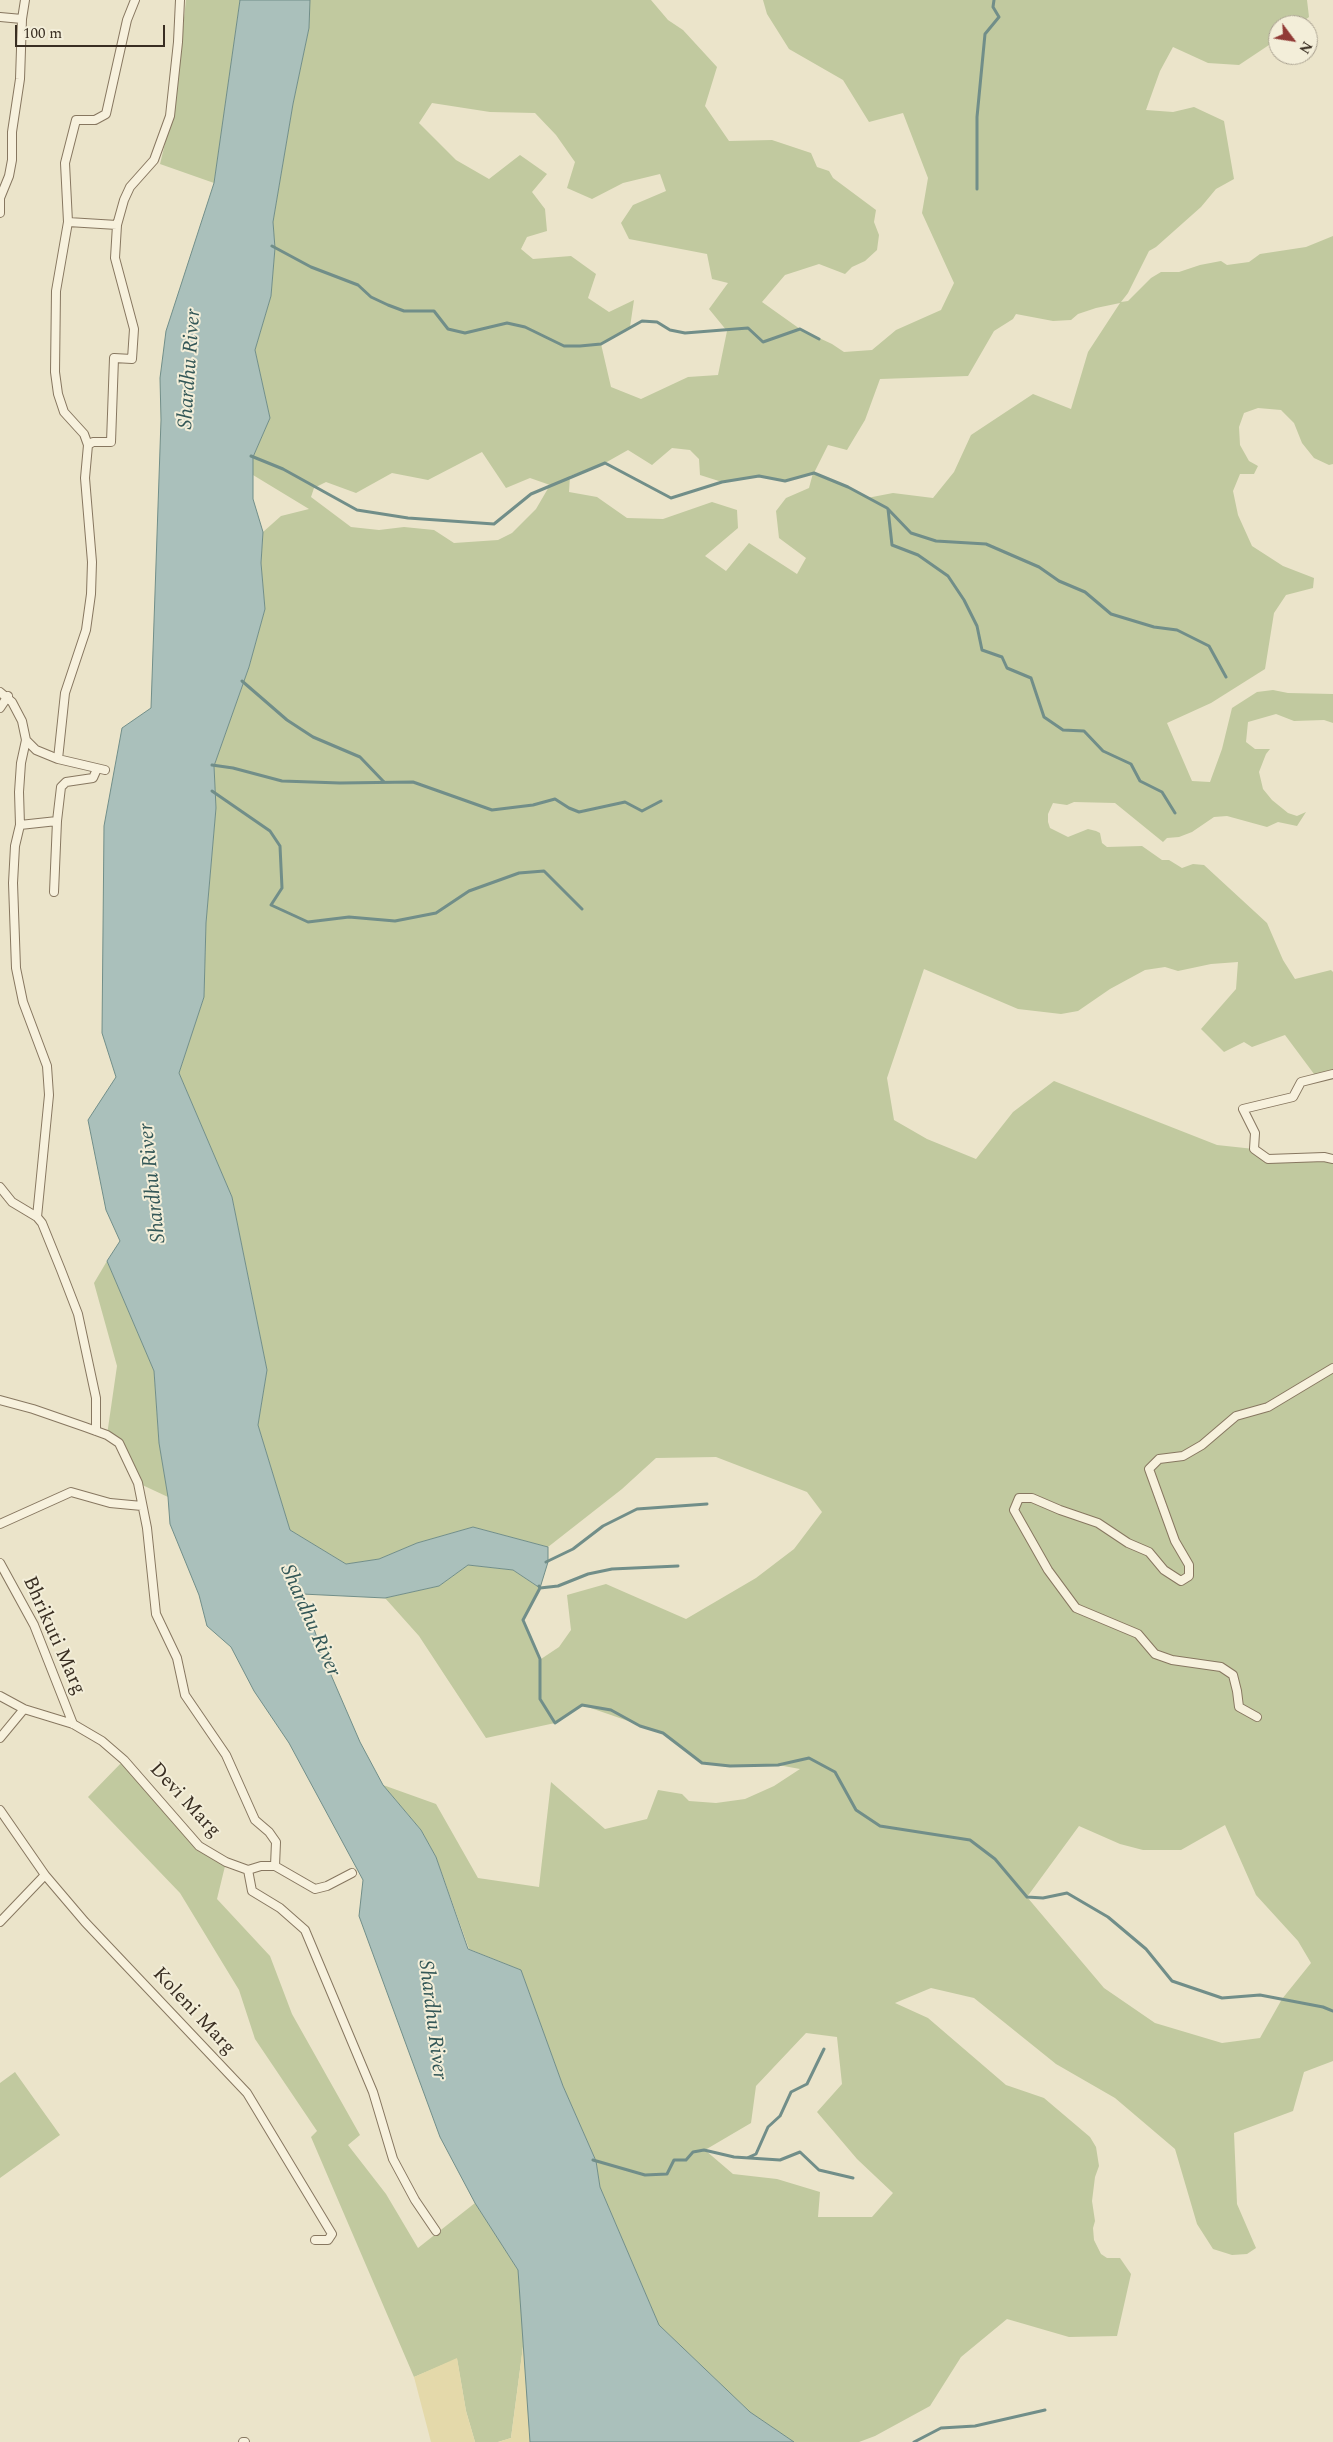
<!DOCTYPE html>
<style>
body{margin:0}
#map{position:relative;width:1333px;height:2442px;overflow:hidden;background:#ebe4ca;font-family:Spectral,serif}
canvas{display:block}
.north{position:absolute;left:1268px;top:15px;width:50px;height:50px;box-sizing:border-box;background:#f3eed9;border:1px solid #a9a190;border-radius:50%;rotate:121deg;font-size:14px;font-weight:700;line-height:20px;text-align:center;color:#392e22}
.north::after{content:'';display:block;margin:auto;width:18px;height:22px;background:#913a35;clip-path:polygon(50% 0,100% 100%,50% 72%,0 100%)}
.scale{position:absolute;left:15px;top:25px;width:150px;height:22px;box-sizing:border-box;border:2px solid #392e22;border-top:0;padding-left:6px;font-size:15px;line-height:18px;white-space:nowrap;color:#392e22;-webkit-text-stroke:4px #f3eed9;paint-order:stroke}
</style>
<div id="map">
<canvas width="1333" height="2442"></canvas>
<div class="north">N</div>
<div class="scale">100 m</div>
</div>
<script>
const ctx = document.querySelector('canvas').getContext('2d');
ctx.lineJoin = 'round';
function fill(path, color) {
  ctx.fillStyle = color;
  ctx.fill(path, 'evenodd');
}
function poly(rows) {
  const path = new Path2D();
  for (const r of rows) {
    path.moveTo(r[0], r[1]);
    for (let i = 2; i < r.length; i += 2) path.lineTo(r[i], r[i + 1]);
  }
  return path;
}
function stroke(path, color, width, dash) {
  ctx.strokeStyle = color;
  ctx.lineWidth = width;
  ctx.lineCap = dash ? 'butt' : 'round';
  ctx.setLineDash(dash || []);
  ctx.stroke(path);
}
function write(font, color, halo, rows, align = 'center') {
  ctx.font = font + ' Spectral,serif';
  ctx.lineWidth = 4;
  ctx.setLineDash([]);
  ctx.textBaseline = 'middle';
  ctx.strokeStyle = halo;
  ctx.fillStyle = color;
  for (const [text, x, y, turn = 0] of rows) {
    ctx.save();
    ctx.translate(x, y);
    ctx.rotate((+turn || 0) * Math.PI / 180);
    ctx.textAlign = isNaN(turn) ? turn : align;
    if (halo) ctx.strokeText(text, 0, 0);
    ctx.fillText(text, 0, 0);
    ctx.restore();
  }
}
fill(poly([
 [186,0,240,0,214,183,160,164,174,107],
 [310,0,651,0,668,20,683,30,717,67,705,106,729,141,772,140,811,153,817,167,829,171,833,178,876,210,874,222,879,235,877,250,865,261,852,267,845,274,819,264,785,275,762,302,800,329,832,344,844,352,872,350,896,330,941,310,954,283,922,213,928,178,903,113,869,122,843,80,789,49,767,14,763,0,1307,0,1309,17,1298,25,1278,25,1278,39,1239,65,1208,63,1173,47,1160,71,1146,110,1173,112,1194,107,1224,121,1234,179,1216,189,1201,207,1156,247,1149,251,1128,293,1121,302,1128,301,1151,278,1161,272,1179,272,1200,265,1221,261,1227,265,1249,262,1260,254,1306,247,1333,236,1333,464,1329,465,1314,458,1302,443,1294,423,1281,410,1258,408,1244,413,1239,427,1240,445,1249,461,1258,466,1254,474,1240,474,1233,491,1238,515,1252,546,1283,566,1314,578,1313,588,1286,595,1274,613,1265,669,1211,703,1167,723,1192,781,1210,782,1222,749,1232,708,1257,692,1273,690,1288,693,1333,694,1333,723,1324,720,1294,721,1276,714,1248,722,1246,742,1255,749,1270,749,1266,754,1259,772,1263,789,1272,800,1288,813,1297,816,1306,812,1297,826,1278,822,1267,827,1227,816,1214,817,1192,832,1179,837,1167,838,1163,842,1115,803,1074,802,1067,805,1053,803,1048,814,1048,822,1050,828,1068,837,1088,829,1096,831,1100,833,1102,843,1107,847,1142,846,1162,860,1169,860,1182,868,1193,864,1204,865,1267,923,1283,960,1295,979,1331,970,1333,972,1333,1074,1317,1078,1285,1035,1252,1047,1244,1042,1224,1052,1201,1029,1236,989,1238,962,1211,964,1178,971,1165,967,1145,970,1110,989,1078,1011,1061,1014,1018,1009,924,969,887,1078,894,1120,927,1139,976,1159,1013,1112,1054,1081,1217,1145,1254,1149,1268,1159,1333,1159,1333,2061,1304,2072,1293,2111,1234,2133,1237,2204,1256,2248,1247,2254,1232,2255,1213,2249,1197,2224,1175,2149,1115,2098,1056,2064,974,1998,931,1988,895,2003,928,2018,1006,2085,1044,2098,1090,2137,1096,2147,1099,2166,1095,2177,1092,2201,1095,2221,1093,2228,1094,2240,1101,2254,1107,2258,1120,2258,1131,2274,1117,2336,1069,2337,1007,2319,961,2357,930,2406,875,2436,859,2442,794,2442,750,2412,659,2325,600,2187,596,2161,563,2086,521,1970,469,1949,436,1857,421,1830,383,1785,436,1804,478,1878,539,1887,551,1782,605,1829,647,1819,658,1790,682,1794,689,1801,716,1803,745,1799,774,1786,800,1769,778,1765,730,1766,702,1763,663,1733,582,1705,555,1723,486,1738,419,1636,385,1598,439,1586,468,1565,513,1570,540,1588,523,1620,541,1659,559,1647,571,1630,567,1595,606,1584,686,1619,756,1578,794,1549,822,1512,807,1492,716,1457,656,1458,622,1489,548,1547,473,1527,417,1543,379,1559,346,1564,290,1530,258,1425,267,1370,232,1197,179,1073,204,997,206,923,216,808,214,766,249,667,265,609,261,563,263,532,281,516,309,509,253,475,253,457,270,418,255,350,271,296,275,248,273,222,293,104,309,28],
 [432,103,490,112,535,113,556,135,575,162,567,188,592,199,623,183,660,174,666,191,633,205,621,223,629,239,707,254,712,279,728,283,709,309,727,331,718,375,688,377,641,399,611,387,601,344,630,327,634,300,609,312,588,298,596,274,571,256,533,259,521,249,527,237,547,231,545,209,532,192,547,174,520,155,489,179,456,160,419,123],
 [1120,303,1088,352,1071,409,1033,394,971,435,954,472,933,498,893,493,867,498,848,487,814,473,828,445,847,450,865,420,880,379,968,376,994,331,1013,319,1016,314,1053,321,1071,320,1078,314,1096,308],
 [672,448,690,450,699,459,700,475,722,482,759,476,785,481,813,473,809,488,786,498,776,511,779,538,806,558,797,574,749,543,726,571,705,556,738,528,737,510,712,502,663,519,627,518,597,497,569,492,570,476,605,463,628,450,652,465],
 [482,452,506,488,530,478,550,485,536,509,512,533,498,540,454,543,434,530,404,527,379,530,351,527,311,497,314,488,326,482,356,493,392,473,428,480],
 [1225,1825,1256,1895,1298,1941,1311,1963,1282,1999,1260,2038,1222,2043,1155,2023,1104,1988,1027,1897,1079,1826,1120,1844,1143,1850,1181,1850],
 [806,2033,837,2037,842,2084,817,2112,857,2159,893,2193,872,2217,818,2217,820,2192,777,2179,733,2174,705,2150,751,2123,756,2086],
 [107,1261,154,1371,159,1443,168,1497,138,1483,128,1459,107,1435,117,1366,94,1283],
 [124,1760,185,1832,226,1862,217,1899,270,1956,292,2014,360,2135,348,2145,386,2194,418,2248,475,2203,518,2270,524,2339,511,2438,498,2442,475,2442,466,2411,457,2359,414,2377,311,2137,317,2131,255,2039,239,1990,180,1893,88,1797],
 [15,2072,60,2135,0,2178,0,2083]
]), '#c1c99f');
fill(poly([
 [524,2339,530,2442,498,2442,511,2438],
 [457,2358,466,2411,475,2442,431,2442,414,2377]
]), '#e4d9aa');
const water = poly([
 [240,0,310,0,309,28,293,104,273,222,275,248,271,296,255,350,270,418,253,457,253,499,263,532,261,563,265,609,249,667,214,766,216,808,206,923,204,997,179,1073,232,1197,267,1370,258,1425,290,1530,346,1564,379,1559,417,1543,473,1527,548,1547,548,1562,540,1588,513,1570,468,1565,439,1586,385,1598,302,1594,325,1661,360,1742,383,1785,421,1830,436,1857,468,1949,521,1970,563,2086,596,2161,600,2187,659,2325,750,2412,794,2442,530,2442,518,2270,475,2203,440,2137,359,1916,363,1880,289,1743,254,1691,231,1647,207,1626,199,1595,170,1524,168,1497,159,1443,154,1371,107,1261,120,1241,106,1210,88,1120,116,1077,102,1033,104,826,122,728,151,708,161,420,160,378,166,331,214,183,240,0]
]);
fill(water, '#aac0bb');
stroke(water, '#718e89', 1);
stroke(poly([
 [977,189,977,117,985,34,999,17,993,7,994,0],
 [272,246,311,267,358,285,371,297,388,305,404,311,434,311,448,329,465,333,507,323,525,327,564,346,580,346,601,344,642,321,657,322,670,330,685,333,748,328,763,342,800,329,819,339],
 [251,456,283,469,357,510,408,518,494,524,531,494,605,463,671,498,722,482,759,476,785,481,814,473,848,487,887,508,911,533,936,541,986,544,1039,567,1059,581,1085,592,1111,614,1154,627,1177,630,1209,646,1226,677],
 [888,509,892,545,918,555,948,576,964,600,977,626,982,650,1002,657,1007,668,1031,678,1044,717,1063,730,1084,731,1103,751,1131,764,1140,781,1162,792,1175,813],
 [242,681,287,720,313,737,360,757,384,782],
 [212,765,233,768,282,781,340,783,413,782,492,810,533,805,555,799,569,808,579,812,625,802,642,811,661,801],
 [212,791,270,831,280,846,282,888,271,905,308,922,349,917,395,921,436,913,469,891,519,873,544,871,582,909],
 [546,1562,573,1549,603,1526,637,1509,707,1504],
 [539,1586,540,1588,523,1620,540,1659,540,1699,555,1723,582,1705,611,1710,640,1726,663,1733,702,1763,730,1766,778,1765,809,1758,835,1772,856,1810,880,1826,970,1840,995,1859,1027,1897,1043,1898,1067,1893,1108,1917,1146,1949,1172,1981,1222,1998,1260,1995,1323,2007,1333,2011],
 [540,1588,558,1586,588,1574,612,1569,678,1566],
 [747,2158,756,2154,768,2127,780,2116,791,2092,807,2084,824,2049],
 [593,2160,645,2175,667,2174,674,2160,686,2160,693,2152,704,2150,734,2157,780,2160,800,2152,819,2170,853,2178],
 [914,2442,941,2428,975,2426,1045,2410]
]), '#718e89', 3);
const minor = poly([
 [0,17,22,19,25,0],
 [0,213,0,198,9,176,12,160,12,132,20,79,22,19],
 [68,222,117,225],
 [88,445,93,442,111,442,114,358,132,359,134,329,115,258,117,225,124,200,130,187,154,160,170,116,178,42,180,0],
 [0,692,12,702,22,721,26,740,21,763,19,792,20,825,15,846,13,883,16,968,23,1002,47,1066,49,1095,37,1217],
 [0,708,8,696],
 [26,740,36,750,58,759,105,770],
 [58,759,65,693,86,630,91,594,92,562,85,478,88,445,84,434,64,412,58,394,55,372,56,291,68,222,65,163,76,120,95,120,106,114,127,20,135,0],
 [20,825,57,821,61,787,66,782,93,778,97,769],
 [54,892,57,821],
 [1333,1074,1301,1082,1293,1097,1243,1109,1255,1133,1254,1149,1268,1159,1324,1157,1333,1159],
 [0,1187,12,1202,37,1217,42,1223,61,1270,78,1314,96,1398,96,1431],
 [0,1400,33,1409,85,1427,107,1435,119,1443,138,1483,147,1528,156,1614,177,1658,185,1695,226,1755,255,1820,269,1832,276,1842,275,1866],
 [0,1524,71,1492,110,1503,142,1506],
 [0,1563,34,1625,73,1724],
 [0,1696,24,1709,73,1724,102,1741,124,1760,199,1846,226,1862,248,1870,261,1866,275,1866,315,1889,327,1886,352,1873],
 [1257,1717,1239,1707,1237,1691,1233,1675,1221,1667,1172,1660,1155,1654,1138,1634,1076,1608,1048,1570,1014,1510,1019,1498,1032,1498,1060,1510,1098,1523,1128,1543,1149,1552,1164,1570,1181,1581,1189,1576,1189,1565,1175,1541,1149,1469,1159,1459,1183,1456,1202,1445,1236,1416,1268,1407,1333,1368],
 [0,1738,24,1709],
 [0,1810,45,1875,85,1922,247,2093,332,2234,328,2240,315,2240],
 [248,1870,252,1891,280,1908,305,1930,373,2092,393,2159,415,2200,436,2231],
 [0,1922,45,1875],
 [243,2442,245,2442]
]);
stroke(minor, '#877760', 10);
stroke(minor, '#f7f1dd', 8);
write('20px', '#392e22', '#f3eed9', [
 ["Bhrikuti Marg",53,1636,66],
 ["Devi Marg",184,1801,47],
 ["Koleni Marg",193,2012,47]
]);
write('italic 21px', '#335757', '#f3eed9', [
 ["Shardhu River",191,369,-86],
 ["Shardhu River",154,1183,-96],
 ["Shardhu River",309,1621,66],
 ["Shardhu River",431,2020,83]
]);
</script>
